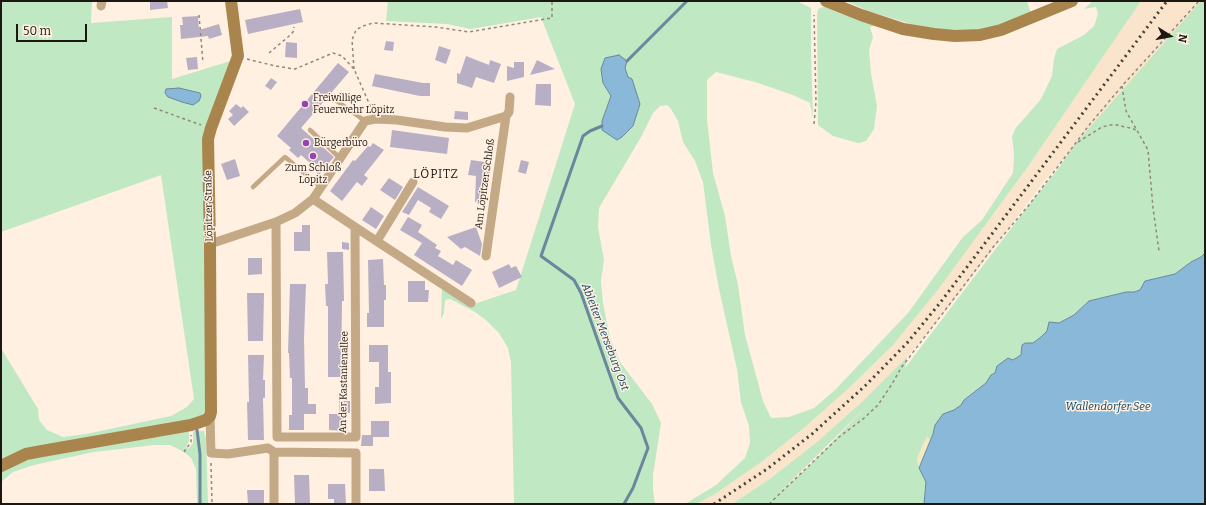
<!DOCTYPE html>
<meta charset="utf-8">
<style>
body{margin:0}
#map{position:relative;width:1206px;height:505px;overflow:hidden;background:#fff0e2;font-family:Bitter,serif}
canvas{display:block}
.frame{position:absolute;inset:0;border:2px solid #1d1711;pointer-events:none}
.north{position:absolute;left:1150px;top:16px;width:40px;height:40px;-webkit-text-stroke:3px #fff0e2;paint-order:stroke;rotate:101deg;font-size:11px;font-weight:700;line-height:16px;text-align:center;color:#1d1711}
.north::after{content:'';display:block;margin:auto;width:14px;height:18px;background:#1d1711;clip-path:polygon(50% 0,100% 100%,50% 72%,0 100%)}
.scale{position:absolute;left:16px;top:24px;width:71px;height:18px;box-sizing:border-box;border:2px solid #1d1711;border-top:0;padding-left:5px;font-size:12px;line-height:14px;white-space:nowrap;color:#1d1711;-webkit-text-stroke:3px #fff0e2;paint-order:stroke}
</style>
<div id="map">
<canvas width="1206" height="505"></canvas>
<div class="frame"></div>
<div class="north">N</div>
<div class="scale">50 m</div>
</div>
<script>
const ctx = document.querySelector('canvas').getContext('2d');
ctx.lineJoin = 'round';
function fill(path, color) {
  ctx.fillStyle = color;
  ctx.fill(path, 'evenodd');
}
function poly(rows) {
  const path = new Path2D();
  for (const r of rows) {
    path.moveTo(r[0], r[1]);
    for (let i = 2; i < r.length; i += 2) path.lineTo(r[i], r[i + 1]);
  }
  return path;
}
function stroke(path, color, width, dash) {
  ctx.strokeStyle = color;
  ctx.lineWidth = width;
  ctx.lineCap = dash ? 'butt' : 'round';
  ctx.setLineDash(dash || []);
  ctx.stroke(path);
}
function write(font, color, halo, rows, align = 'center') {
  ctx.font = font + ' Bitter,serif';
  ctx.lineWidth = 3;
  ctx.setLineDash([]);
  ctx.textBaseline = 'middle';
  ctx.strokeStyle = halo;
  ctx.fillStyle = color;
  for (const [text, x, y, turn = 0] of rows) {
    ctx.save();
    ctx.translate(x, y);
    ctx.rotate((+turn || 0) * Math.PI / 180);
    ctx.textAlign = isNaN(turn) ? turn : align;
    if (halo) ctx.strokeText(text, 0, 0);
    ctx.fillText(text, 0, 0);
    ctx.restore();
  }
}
fill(poly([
 [1141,1,1204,1,1045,180,953,302,907,357,863,401,817,442,771,478,732,504,696,504,715,494,760,463,805,427,849,388,893,345,937,291,1027,168]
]), '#fbe4cc');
fill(poly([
 [1,1,92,1,91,23,172,17,172,79,237,59,211,128,210,416,204,412,202,416,197,418,1,462,1,348,38,409,39,420,47,430,63,437,86,434,171,416,187,407,194,399,161,175,1,232],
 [388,1,797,1,811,8,811,52,813,118,810,103,793,95,755,82,716,72,707,80,707,120,713,173,725,216,731,256,738,285,745,335,763,401,771,418,789,417,814,408,835,390,908,313,963,237,982,220,1013,173,1014,154,1012,137,1015,129,1041,99,1052,76,1054,59,1057,49,1084,35,1094,26,1098,14,1096,7,1084,9,1093,1,1141,1,1027,168,937,291,893,345,849,388,805,427,760,463,715,494,696,504,685,504,716,485,745,458,750,443,749,426,741,402,737,369,719,289,711,245,703,182,695,161,683,142,678,121,671,109,667,105,660,106,653,113,641,137,599,208,598,227,604,260,601,281,603,303,610,338,620,362,652,404,661,423,653,475,653,490,655,504,514,504,511,362,508,348,499,333,487,321,475,312,450,299,445,300,444,313,441,319,442,287,471,305,516,290,575,104,541,17,471,29,447,24,386,21],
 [846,1,1027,1,1031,14,985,30,949,31,911,24,868,11],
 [1201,1,1205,1,1205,253,1201,257,1191,262,1175,274,1146,281,1141,290,1134,292,1126,292,1089,301,1074,315,1059,323,1049,322,1047,331,1041,337,1033,343,1025,343,1021,351,1021,355,1013,360,1008,358,997,366,995,373,991,375,986,383,964,400,961,405,954,410,943,414,935,425,933,434,919,467,926,482,924,504,732,504,771,478,817,442,863,401,907,357,905,368,1029,205,1058,169,1076,143],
 [869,404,809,466,773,499],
 [826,6,877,25,870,27,873,37,869,50,871,73,877,106,874,129,866,141,858,143,833,136,818,125,817,15,818,9],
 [189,431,189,441,186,447,188,449,193,443,193,431,204,431,206,438,208,504,197,504,196,469,191,458,184,452,170,445,154,445,94,452,34,465,13,472,1,482,1,471,21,461,40,456]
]), '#c0e8c2');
fill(poly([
 [927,437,931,440,919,468,917,461,918,456,923,444]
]), '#f3eac4');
const water = poly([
 [619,55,627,61,625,68,628,77,632,79,640,104,633,126,622,137,617,140,602,130,602,121,611,96,603,83,601,69,605,58,619,55],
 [179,88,200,93,201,96,199,101,193,105,182,102,168,97,165,93,166,89,179,88],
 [1205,253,1205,504,924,504,926,482,919,468,933,434,935,425,943,414,954,410,961,405,964,400,986,383,991,375,995,373,997,366,1008,358,1013,360,1021,355,1022,345,1025,343,1033,343,1041,337,1047,331,1049,322,1059,323,1074,315,1089,301,1126,292,1134,292,1140,290,1145,281,1175,274,1191,262,1201,257,1205,253]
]);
fill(water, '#8ab8d9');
stroke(water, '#69889d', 1);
stroke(poly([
 [627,61,687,1],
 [602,126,590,131,583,136,541,256,574,280,581,293,618,398,641,428,648,448,633,488,624,504],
 [197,430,200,454,200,504]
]), '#69889d', 3);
fill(poly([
 [150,1,167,1,168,8,150,10],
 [300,9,303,22,248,34,245,20],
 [198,16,199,30,219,24,222,35,209,39,208,36,181,39,180,25,183,25,182,17],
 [386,41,394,42,393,51,384,50],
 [286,42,297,43,297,58,285,57],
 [439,46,451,50,446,64,435,60],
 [466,56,489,65,490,60,501,64,494,83,476,77,472,88,457,83,457,73,460,74],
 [197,57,198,69,188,70,186,58],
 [537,60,555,69,530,75],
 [514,62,524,62,524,77,507,81,507,66,514,68],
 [338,63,349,72,301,128,334,157,317,177,317,169,301,155,298,158,289,150,291,148,277,136],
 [375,74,423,83,430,83,430,96,420,96,372,86],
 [271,78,277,82,271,90,265,86],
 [536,84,551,84,551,106,535,105],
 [236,104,241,108,243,106,249,112,234,126,228,119,233,115,229,111],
 [455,111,468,112,468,120,454,119],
 [392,130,449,138,447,154,390,147],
 [373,143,384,150,364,175,368,178,362,186,357,182,342,201,330,191,353,160,355,161,368,146,370,147],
 [235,159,240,176,227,180,221,164],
 [471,160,491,163,489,178,486,178,485,203,475,202,476,176,468,175],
 [521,160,529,162,526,174,518,172],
 [389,178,403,187,395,200,380,190],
 [418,187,449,206,441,219,429,212,431,208,418,200,409,215,402,212],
 [371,207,384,216,376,229,362,220],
 [408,217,422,225,418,232,437,245,435,248,441,251,438,256,453,265,456,260,472,270,462,286,414,255,422,243,400,230],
 [302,225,310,225,310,251,294,251,294,232,302,232],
 [476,227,482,244,480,256,465,247,461,249,447,237],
 [342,242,349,243,349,250,342,249],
 [327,252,343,252,344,301,342,301,341,377,328,377,328,306,326,306,325,284,328,284],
 [248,258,262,258,262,274,248,275],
 [383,259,384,285,386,285,386,300,384,300,384,327,367,327,367,313,369,313,368,260],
 [509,264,511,268,516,266,522,277,499,288,492,272],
 [408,281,425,281,425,290,429,290,428,302,408,302],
 [290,284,306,284,304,338,305,388,308,388,308,404,316,404,316,414,304,414,304,430,289,430,289,415,292,415,292,378,290,378,289,353,288,353],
 [247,293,264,293,263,341,248,341],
 [369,345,388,345,388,372,391,372,391,403,375,404,375,387,379,387,379,362,369,362],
 [248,355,264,355,263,380,265,380,265,398,263,398,264,440,248,440,247,402,249,402],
 [339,401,350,401,350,413,339,412],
 [329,414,344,414,344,431,329,430],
 [371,421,389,421,389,437,373,437,373,446,361,446,362,435,371,435],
 [369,469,384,469,385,491,369,491],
 [294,475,309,475,310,504,295,504],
 [328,484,345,484,346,504,334,504,334,499,328,499],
 [247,490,264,490,264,504,248,504]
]), '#b9afc4');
stroke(poly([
 [199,15,203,63],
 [269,53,288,37,293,32,294,27],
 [247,59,275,66,295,69,333,53,342,56,354,69,372,110],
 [354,69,352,40,356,30,363,26,373,23,436,27,469,32,552,18,552,1],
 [1122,86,1126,111,1148,150,1153,208,1159,251],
 [154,108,201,125],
 [814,124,816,102,814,15],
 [1078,142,1102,127,1110,125,1117,125,1134,129,1138,132],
 [184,452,191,442,191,435],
 [211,463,212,504],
 [769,504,839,437,863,419,878,405,892,384,901,368,994,246,1029,205,1090,124,1122,86,1199,1]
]), '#91877c', 1.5, [3, 3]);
stroke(poly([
 [334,99,365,121],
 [310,130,341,159],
 [253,187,285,157,321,187]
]), '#c3a985', 4.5);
stroke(poly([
 [101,6,102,1],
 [506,116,509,112,510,97],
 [313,199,355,227,471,303],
 [276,222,277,437,356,437,355,227],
 [377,241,413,182],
 [210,244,276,222,295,213,313,199,365,121,375,119,397,120,445,127,467,128,506,116,486,256],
 [210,416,211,453,228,454,268,448,274,452,356,453,356,504],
 [274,452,274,504]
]), '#c3a985', 9);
stroke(poly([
 [826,1,861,15,903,29,934,34,955,36,980,35,1001,30,1072,1],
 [1,466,26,454,42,451,191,425,206,420,210,416,211,412,210,244,208,139,211,128,238,56,231,1]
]), '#aa844d', 12);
stroke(poly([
 [714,504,767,469,812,434,866,385,907,343,940,303,1167,1]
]), '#494139', 3, [2, 4]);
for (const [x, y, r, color] of [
 [305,104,4,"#9543b1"],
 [306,143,4,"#9543b1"],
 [313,156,4,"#9543b1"]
]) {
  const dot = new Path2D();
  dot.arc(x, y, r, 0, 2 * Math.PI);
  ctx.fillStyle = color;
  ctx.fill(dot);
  stroke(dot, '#fff0e2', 1.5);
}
write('10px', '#1d1711', '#fff0e2', [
 ["Freiwillige",313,98],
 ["Feuerwehr Löpitz",313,110],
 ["Bürgerbüro",314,143],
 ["Zum Schloß",313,168,"center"],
 ["Löpitz",313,180,"center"]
], 'left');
write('10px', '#1d1711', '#fff0e2', [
 ["Am Löpitzer Schloß",485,184,-82],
 ["Löpitzer Straße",209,206,-91],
 ["An der Kastanienallee",344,382,-89]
]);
write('italic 11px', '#0a4565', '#fff0e2', [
 ["Ableiter Merseburg Ost",605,337,69],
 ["Wallendorfer See",1108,407]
]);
ctx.letterSpacing = '1px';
write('12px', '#1d1711', '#fff0e2', [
 ["LÖPITZ",436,175]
]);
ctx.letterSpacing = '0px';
</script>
